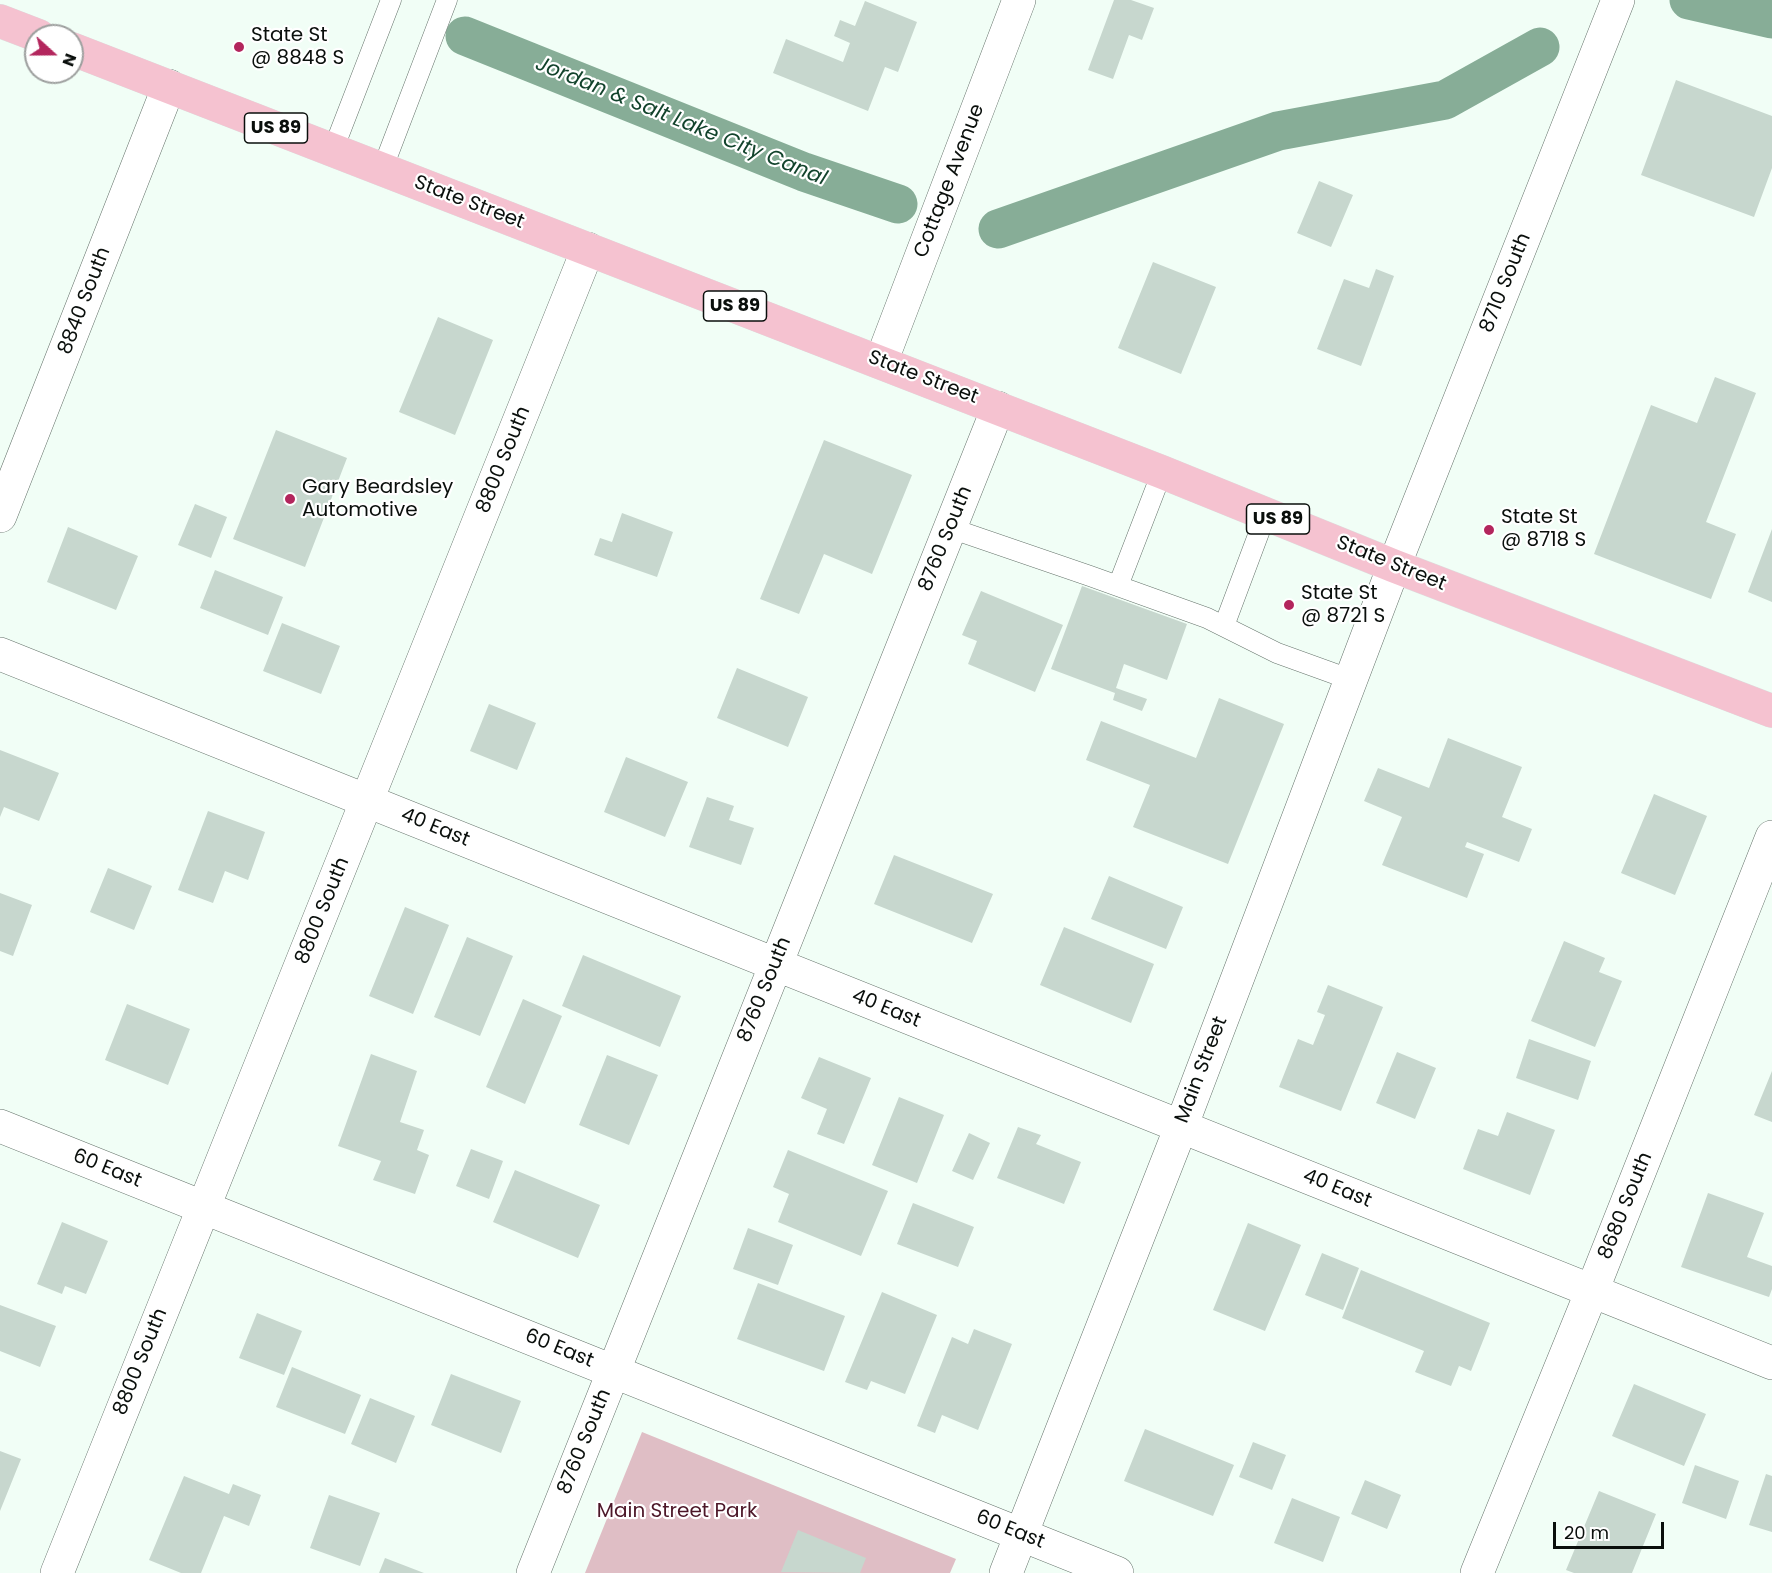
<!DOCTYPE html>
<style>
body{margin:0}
#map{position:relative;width:1772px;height:1573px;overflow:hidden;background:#f1fef6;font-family:Poppins,sans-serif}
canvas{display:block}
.north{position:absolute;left:24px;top:24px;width:60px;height:60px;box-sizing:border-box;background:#fff;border:2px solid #9d9f9e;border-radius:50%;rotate:111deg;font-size:16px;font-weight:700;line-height:24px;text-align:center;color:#0a0f0c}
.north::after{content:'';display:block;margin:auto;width:21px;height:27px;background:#b3265d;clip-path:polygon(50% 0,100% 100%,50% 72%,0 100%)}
.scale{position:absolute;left:1553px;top:1522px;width:111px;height:27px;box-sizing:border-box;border:3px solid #0a0f0c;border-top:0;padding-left:8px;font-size:18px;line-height:21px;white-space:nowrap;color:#0a0f0c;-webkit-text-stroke:4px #fff;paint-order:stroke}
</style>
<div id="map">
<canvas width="1772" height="1573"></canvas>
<div class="north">N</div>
<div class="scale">20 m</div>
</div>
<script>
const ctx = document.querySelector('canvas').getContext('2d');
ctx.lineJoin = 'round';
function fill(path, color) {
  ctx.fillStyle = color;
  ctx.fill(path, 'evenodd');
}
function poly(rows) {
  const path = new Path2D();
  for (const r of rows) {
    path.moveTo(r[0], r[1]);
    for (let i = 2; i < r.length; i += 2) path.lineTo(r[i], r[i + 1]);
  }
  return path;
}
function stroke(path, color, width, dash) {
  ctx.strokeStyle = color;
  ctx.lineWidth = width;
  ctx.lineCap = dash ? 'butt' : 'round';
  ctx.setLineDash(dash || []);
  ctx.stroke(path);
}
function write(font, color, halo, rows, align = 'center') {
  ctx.font = font + ' Poppins,sans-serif';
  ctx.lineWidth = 4.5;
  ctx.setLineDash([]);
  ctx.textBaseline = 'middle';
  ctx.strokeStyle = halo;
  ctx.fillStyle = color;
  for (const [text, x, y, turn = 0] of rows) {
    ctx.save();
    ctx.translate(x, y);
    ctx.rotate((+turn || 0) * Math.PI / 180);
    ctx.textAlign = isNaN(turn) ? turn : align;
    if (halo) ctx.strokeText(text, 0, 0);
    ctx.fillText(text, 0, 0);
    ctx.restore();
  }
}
fill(poly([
 [642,1432,956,1559,950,1573,585,1573]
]), '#dfbec5');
stroke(poly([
 [1689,0,1772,19],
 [465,36,804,172,898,204],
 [998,229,1278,131,1445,100,1540,47]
]), '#87ad97', 39);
fill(poly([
 [1114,0,1131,0,1154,8,1142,40,1129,35,1113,79,1088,70],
 [865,1,917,22,898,72,885,67,868,111,773,73,786,39,843,62,850,43,834,36,840,20,855,26],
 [1676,80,1772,116,1772,168,1754,217,1641,175],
 [1319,181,1353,195,1331,247,1297,233],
 [1153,262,1216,287,1181,374,1118,348],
 [1376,269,1394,276,1361,366,1317,349,1344,279,1369,288],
 [438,317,493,340,455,435,399,412],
 [1715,377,1756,393,1706,522,1736,534,1711,599,1594,554,1651,405,1697,423],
 [276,430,347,458,305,567,233,539],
 [824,440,912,475,872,574,824,554,799,614,760,599],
 [195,504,227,517,211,558,178,545],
 [622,513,673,532,657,577,594,555,600,538,612,542],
 [68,527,138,556,116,610,47,582],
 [1772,529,1772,602,1748,592],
 [215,570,283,597,268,635,200,608],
 [1082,586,1187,624,1167,680,1124,664,1116,688,1147,699,1142,711,1113,700,1115,693,1051,669],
 [981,591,1063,625,1035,692,968,664,977,641,962,635],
 [282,623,340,646,321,694,263,671],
 [737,668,808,697,788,747,717,718],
 [1219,698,1284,724,1228,864,1133,827,1150,785,1086,760,1101,721,1196,758],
 [489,704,536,723,517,770,470,751],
 [1448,738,1522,767,1502,817,1532,829,1519,862,1467,842,1465,847,1484,854,1467,898,1382,865,1402,817,1364,801,1378,768,1429,788],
 [0,750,59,773,39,821,4,807,0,817],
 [626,757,688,782,665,837,604,812],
 [1654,794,1707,816,1675,895,1621,873],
 [707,797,734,806,729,820,754,828,741,865,689,847],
 [208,811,265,832,248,880,225,871,213,903,178,890],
 [894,855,993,894,972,943,874,904],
 [108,868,152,886,134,930,90,912],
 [1109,876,1183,907,1166,949,1091,919],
 [0,893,32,905,13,956,0,951],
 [405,907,449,925,413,1014,369,996],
 [1064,927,1154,964,1131,1023,1040,985],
 [467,937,513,956,480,1036,434,1017],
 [1564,941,1605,958,1599,972,1622,981,1595,1047,1531,1021],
 [583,955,681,996,660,1047,562,1006],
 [1328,985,1383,1007,1341,1111,1279,1087,1298,1039,1313,1045,1325,1015,1317,1012],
 [523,999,562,1016,525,1104,486,1087],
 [127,1004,190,1029,168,1085,105,1060],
 [1529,1039,1591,1061,1578,1100,1516,1078],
 [1397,1052,1436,1068,1415,1119,1376,1103],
 [371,1054,417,1071,400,1122,424,1130,417,1150,429,1155,415,1194,373,1180,381,1161,338,1146],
 [607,1055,658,1075,629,1145,579,1125],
 [819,1057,871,1078,844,1144,817,1134,827,1109,801,1098],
 [1772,1071,1772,1122,1754,1115],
 [899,1097,944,1115,917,1183,872,1165],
 [1507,1112,1555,1130,1530,1195,1463,1169,1478,1129,1498,1136],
 [1018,1127,1041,1135,1036,1144,1081,1162,1064,1204,997,1178],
 [969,1133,990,1143,973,1180,952,1171],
 [471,1149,503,1161,489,1199,456,1186],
 [788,1150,888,1191,861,1256,778,1222,789,1194,773,1187],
 [515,1170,600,1205,578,1258,493,1222],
 [1708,1193,1764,1213,1747,1257,1772,1266,1772,1289,1769,1297,1681,1267],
 [913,1203,974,1227,958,1267,897,1244],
 [62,1222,108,1241,86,1294,65,1286,62,1294,37,1284],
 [1248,1223,1301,1245,1265,1331,1213,1310],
 [748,1228,793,1245,778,1285,733,1269],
 [1322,1253,1359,1268,1343,1310,1305,1295],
 [1361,1270,1490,1323,1471,1371,1459,1366,1451,1386,1415,1372,1424,1351,1342,1318],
 [758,1283,845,1316,824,1371,737,1339],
 [882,1292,937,1315,905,1394,871,1381,867,1390,845,1382],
 [0,1305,56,1326,40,1367,0,1351],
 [257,1313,302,1331,284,1375,239,1358],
 [974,1329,1012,1344,978,1430,942,1415,935,1433,917,1426,952,1337,968,1344],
 [292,1367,361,1395,345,1434,276,1407],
 [451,1374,521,1401,501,1453,431,1425],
 [1634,1384,1706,1414,1684,1466,1612,1436],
 [370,1398,415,1416,396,1463,351,1444],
 [1145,1429,1234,1465,1213,1516,1124,1481],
 [1253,1442,1286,1455,1272,1490,1239,1477],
 [0,1451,21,1459,0,1511],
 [1695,1465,1739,1481,1726,1519,1682,1503],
 [1766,1474,1772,1476,1772,1532,1749,1525],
 [184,1476,229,1494,233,1484,261,1495,249,1526,224,1516,201,1573,181,1573,149,1560],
 [1365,1480,1401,1495,1387,1529,1351,1514],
 [1599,1491,1656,1514,1632,1573,1574,1573,1566,1570],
 [329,1495,380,1513,360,1566,310,1548],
 [1292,1498,1340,1517,1323,1562,1274,1543],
 [798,1530,866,1558,860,1573,781,1572],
 [385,1558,424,1573,379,1573]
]), '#c7d7ce');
const lane = poly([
 [333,150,391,0],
 [382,170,447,0],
 [950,528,1090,576,1207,618,1277,653,1349,679],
 [1118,586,1162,472],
 [1224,626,1266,514]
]);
const street = poly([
 [881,362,1019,0],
 [0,516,169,86],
 [1394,566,1618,0],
 [0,654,1772,1363],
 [0,1126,1117,1573],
 [533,1573,998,408]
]);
const secondary = poly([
 [57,1573,588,249],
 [1006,1573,1181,1127,1394,566],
 [1477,1573,1592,1291,1772,837]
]);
const primary = poly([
 [0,21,39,36],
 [72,49,1162,472,1394,566,1772,711]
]);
stroke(lane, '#66746c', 21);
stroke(street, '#66746c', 34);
stroke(secondary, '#66746c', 34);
stroke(primary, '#ddd', 34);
stroke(lane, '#fff', 20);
stroke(street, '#fff', 33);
stroke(secondary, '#fff', 33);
stroke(primary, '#f5c2d0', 33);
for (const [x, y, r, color] of [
 [239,47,6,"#b3265d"],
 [290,499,6,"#b3265d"],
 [1489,530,6,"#b3265d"],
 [1289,605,6,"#b3265d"]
]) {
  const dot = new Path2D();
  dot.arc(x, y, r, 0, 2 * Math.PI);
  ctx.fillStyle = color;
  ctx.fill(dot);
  stroke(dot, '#fff', 2);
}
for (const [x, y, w] of [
 [276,128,63],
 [735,306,63],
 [1278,519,63]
]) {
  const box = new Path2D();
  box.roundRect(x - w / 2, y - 15, w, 30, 4.5);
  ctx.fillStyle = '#fff';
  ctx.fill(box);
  stroke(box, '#0a0f0c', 1.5);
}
write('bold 18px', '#0a0f0c', null, [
 ["US 89",276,128],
 ["US 89",735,306],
 ["US 89",1278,519]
]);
write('20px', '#0a0f0c', '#fff', [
 ["State St",251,36],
 ["@ 8848 S",251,59],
 ["Gary Beardsley",302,488],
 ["Automotive",302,511],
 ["State St",1501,518],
 ["@ 8718 S",1501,541],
 ["State St",1301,594],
 ["@ 8721 S",1301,617]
], 'left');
write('20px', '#0a0f0c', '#fff', [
 ["Cottage Avenue",950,181,-69],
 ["State Street",469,203,21],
 ["8710 South",1506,283,-68],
 ["8840 South",85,301,-69],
 ["State Street",923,378,21],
 ["8800 South",504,460,-68],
 ["8760 South",946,539,-68],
 ["State Street",1391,564,22],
 ["40 East",435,828,22],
 ["8800 South",323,911,-68],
 ["8760 South",765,990,-68],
 ["40 East",886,1009,22],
 ["Main Street",1202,1070,-69],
 ["60 East",107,1169,22],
 ["40 East",1337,1189,22],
 ["8680 South",1626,1206,-68],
 ["60 East",559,1349,22],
 ["8800 South",141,1362,-68],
 ["8760 South",585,1442,-68],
 ["60 East",1010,1530,22]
]);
write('20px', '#4c1728', '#fff', [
 ["Main Street Park",677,1512]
]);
write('italic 21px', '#12432c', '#fff', [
 ["Jordan & Salt Lake City Canal",681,122,22]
]);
</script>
